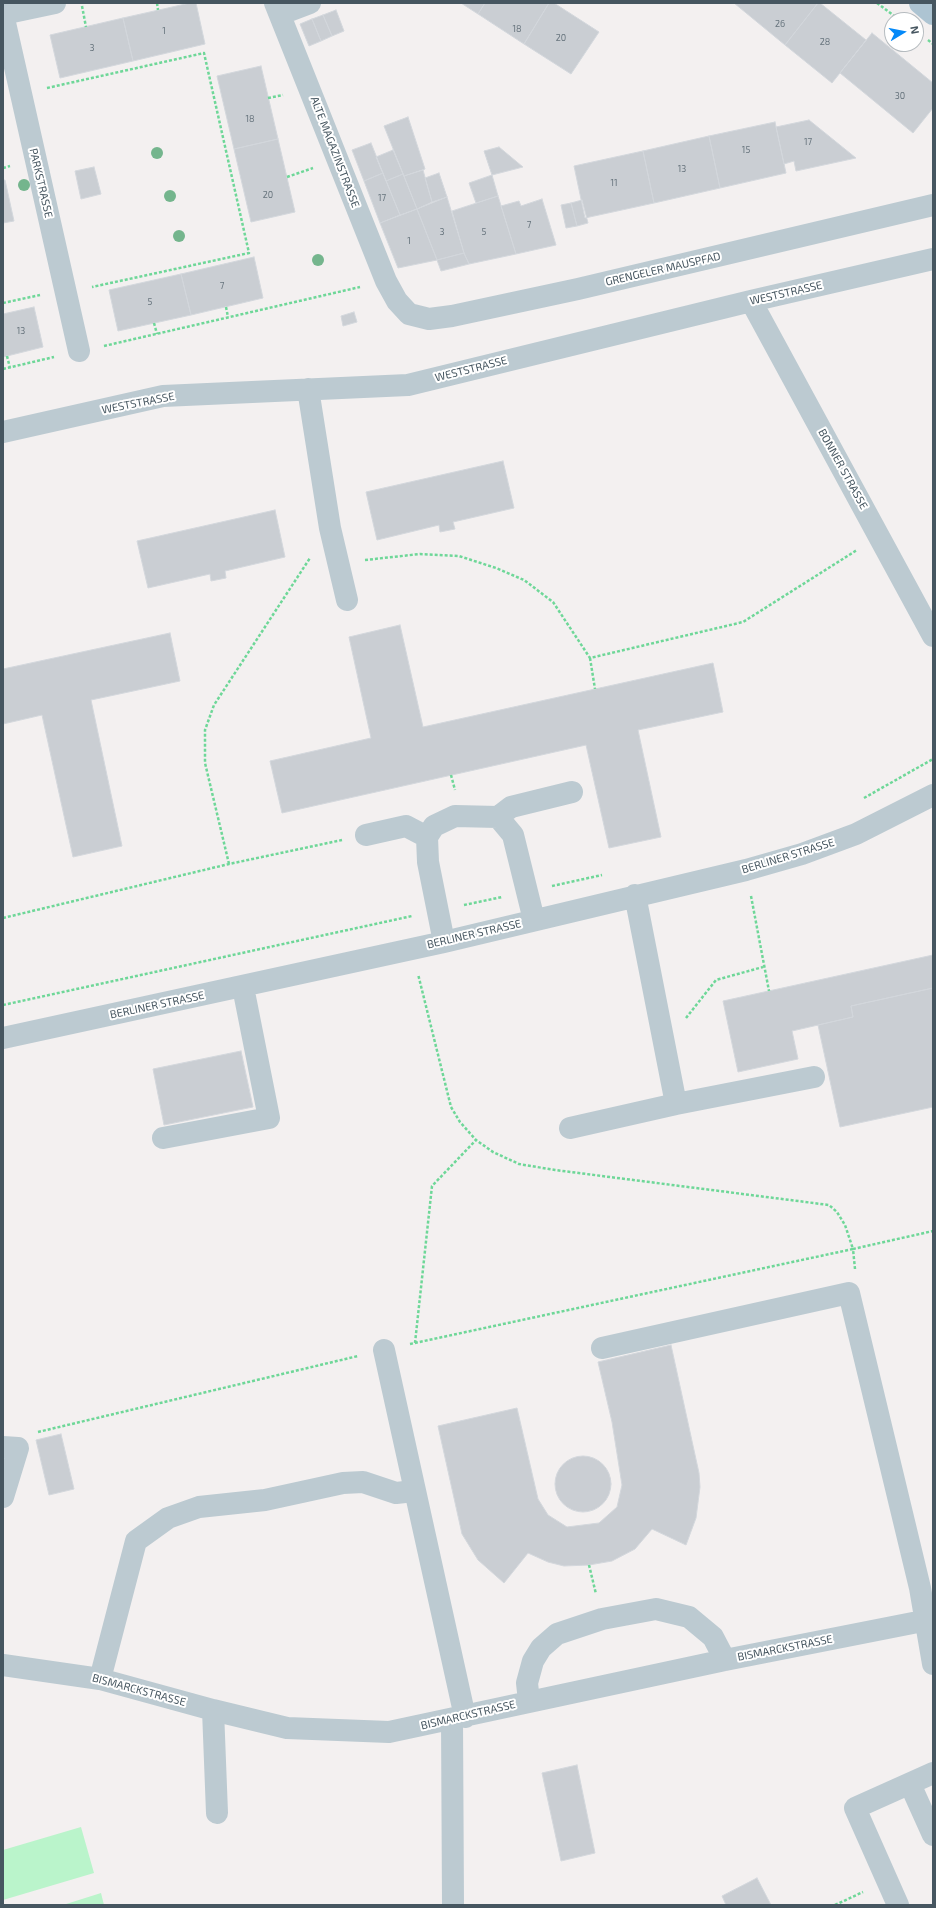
<!DOCTYPE html>
<style>
body{margin:0}
#map{position:relative;width:936px;height:1908px;overflow:hidden;background:#f3f0f0;font-family:"Exo 2",sans-serif}
canvas{display:block}
.frame{position:absolute;inset:0;border:4px solid #465660;pointer-events:none}
.north{position:absolute;left:884px;top:12px;width:40px;height:40px;box-sizing:border-box;background:#fff;border:1px solid #b5bbbf;border-radius:50%;rotate:80deg;font-size:11px;font-weight:700;line-height:16px;text-align:center;color:#465660}
.north::after{content:'';display:block;margin:auto;width:14px;height:18px;background:#0589f8;clip-path:polygon(50% 0,100% 100%,50% 72%,0 100%)}
</style>
<div id="map">
<canvas width="936" height="1908"></canvas>
<div class="frame"></div>
<div class="north">N</div>
</div>
<script>
const ctx = document.querySelector('canvas').getContext('2d');
ctx.lineJoin = 'round';
function fill(path, color) {
  ctx.fillStyle = color;
  ctx.fill(path, 'evenodd');
}
function poly(rows) {
  const path = new Path2D();
  for (const r of rows) {
    if (r.length === 3) {
      path.moveTo(r[0] + r[2], r[1]);
      path.arc(r[0], r[1], r[2], 0, 2 * Math.PI);
      continue;
    }
    path.moveTo(r[0], r[1]);
    for (let i = 2; i < r.length; i += 2) path.lineTo(r[i], r[i + 1]);
  }
  return path;
}
function stroke(path, color, width, dash) {
  ctx.strokeStyle = color;
  ctx.lineWidth = width;
  ctx.lineCap = dash ? 'butt' : 'round';
  ctx.setLineDash(dash || []);
  ctx.stroke(path);
}
function write(font, color, halo, rows, align = 'center') {
  ctx.font = font + ' "Exo 2",sans-serif';
  ctx.lineWidth = 4;
  ctx.setLineDash([]);
  ctx.textBaseline = 'middle';
  ctx.strokeStyle = halo;
  ctx.fillStyle = color;
  for (const [text, x, y, turn = 0] of rows) {
    ctx.save();
    ctx.translate(x, y);
    ctx.rotate((+turn || 0) * Math.PI / 180);
    ctx.textAlign = isNaN(turn) ? turn : align;
    if (halo) ctx.strokeText(text, 0, 0);
    ctx.fillText(text, 0, 0);
    ctx.restore();
  }
}
fill(poly([
 [81,1827,94,1873,3,1900,3,1850],
 [101,1893,104,1905,63,1905]
]), '#baf4cb');
const building = poly([
 [190,3,196,3,205,44,133,61,123,18,190,3],
 [461,3,485,3,478,14,461,3],
 [485,3,549,3,524,44,478,14,485,3],
 [549,3,554,3,599,32,571,74,524,44,549,3],
 [734,3,818,3,785,45,734,3],
 [818,3,820,3,866,40,832,83,785,45,818,3],
 [336,10,344,31,332,36,323,15,336,10],
 [323,15,332,36,321,41,312,19,323,15],
 [123,18,133,61,60,78,50,35,123,18],
 [312,19,321,41,309,46,300,24,312,19],
 [872,33,933,83,933,108,913,133,840,73,872,33],
 [261,66,278,139,234,149,217,76,261,66],
 [408,117,425,169,404,176,384,126,408,117],
 [809,120,856,158,796,171,794,161,784,164,776,127,809,120],
 [775,122,786,173,720,188,709,136,775,122],
 [709,136,720,188,654,203,643,151,709,136],
 [278,139,295,212,251,222,234,149,278,139],
 [371,143,383,173,364,181,352,150,371,143],
 [499,147,523,167,492,175,484,151,499,147],
 [393,150,403,174,386,181,376,157,393,150],
 [643,151,654,203,585,218,574,166,643,151],
 [94,167,101,194,81,199,75,171,94,167],
 [423,170,432,202,417,209,404,176,423,170],
 [383,173,400,215,380,223,364,181,383,173],
 [439,173,447,197,432,202,425,178,439,173],
 [403,174,417,209,400,215,386,181,403,174],
 [492,175,498,196,476,203,469,183,492,175],
 [3,180,5,180,14,221,3,223,3,180],
 [498,196,516,254,469,264,464,253,452,211,498,196],
 [447,197,464,253,437,260,417,209,447,197],
 [542,199,556,245,516,254,501,206,519,201,521,206,542,199],
 [582,200,588,223,577,226,571,203,582,200],
 [571,203,577,226,566,228,561,205,571,203],
 [417,209,437,260,398,268,380,223,417,209],
 [464,253,469,264,441,271,437,260,464,253],
 [254,257,263,298,191,315,181,274,254,257],
 [181,274,191,315,118,331,109,290,181,274],
 [34,307,43,347,3,357,3,314,34,307],
 [354,312,357,322,343,326,341,316,354,312],
 [503,461,514,508,453,522,455,529,440,532,439,525,377,540,366,492,503,461],
 [275,510,285,557,225,571,226,578,211,581,210,574,148,588,137,541,275,510],
 [400,625,423,727,713,663,723,712,638,730,661,837,609,848,586,745,282,813,270,761,371,738,349,637,400,625],
 [170,633,180,681,91,700,122,846,73,857,42,715,3,724,3,669,170,633],
 [933,955,933,988,851,1006,853,1017,792,1031,798,1059,738,1072,723,1001,933,955],
 [933,988,933,1107,840,1127,818,1025,853,1017,851,1006,933,988],
 [241,1051,253,1107,164,1125,153,1069,241,1051],
 [671,1345,699,1473,700,1487,696,1518,686,1545,652,1529,635,1549,612,1561,589,1565,564,1566,548,1562,528,1553,504,1583,478,1560,462,1534,438,1426,517,1408,538,1499,548,1515,567,1527,599,1523,617,1507,622,1485,612,1422,598,1362,671,1345],
 [61,1434,74,1489,49,1495,36,1440,61,1434],
 [583,1484,28],
 [577,1765,595,1853,561,1861,542,1773,577,1765],
 [757,1878,771,1905,726,1905,722,1896,757,1878]
]);
fill(building, '#caced3');
stroke(building, '#d3d7dc', 1);
stroke(poly([
 [157,3,158,10],
 [877,3,897,18],
 [82,6,86,27],
 [928,40,933,44],
 [47,88,204,53,249,253,92,287],
 [268,98,283,95],
 [3,168,10,166],
 [287,177,313,168],
 [3,303,40,295],
 [226,307,228,317],
 [154,323,157,334],
 [104,346,360,287],
 [7,356,10,368],
 [3,369,54,357],
 [365,560,420,554,459,556,496,568,524,580,553,602,590,658,743,622,857,550],
 [590,658,595,689],
 [451,775,455,790],
 [864,798,933,759],
 [229,864,205,763,205,730,214,705,310,558],
 [552,886,602,875],
 [751,896,769,991],
 [464,905,502,897],
 [3,918,229,864,342,840],
 [3,1005,412,916],
 [686,1018,716,980,763,967],
 [855,1269,853,1249,933,1231],
 [415,1343,432,1186,476,1140],
 [410,1344,853,1249,845,1225,837,1212,829,1205,555,1170,519,1164,493,1152,476,1140,460,1122,451,1107,418,974],
 [38,1432,358,1356],
 [589,1565,596,1594],
 [835,1905,863,1892]
]), '#6ed798', 2.5, [3, 2]);
stroke(poly([
 [275,3,386,281,397,301,409,314,429,319,452,316,578,289,933,205],
 [3,14,79,351],
 [3,14,55,3],
 [281,14,310,3],
 [751,301,933,636],
 [308,389,330,528,347,600],
 [3,432,163,396,408,385,751,301,933,259],
 [498,817,511,807,572,792],
 [366,835,406,826,427,837],
 [635,895,676,1104,814,1077],
 [444,942,428,862,427,837,434,826,455,816,498,817,513,835,534,920],
 [3,1038,444,942,746,870,802,854,856,834,933,795],
 [570,1128,676,1104],
 [163,1138,269,1118,243,987],
 [602,1348,849,1293,920,1588,933,1664],
 [384,1350,465,1717],
 [3,1447,18,1448,3,1497],
 [3,1665,100,1679,213,1710,287,1728,389,1732,725,1660,933,1619],
 [100,1679,136,1541,168,1518,199,1507,265,1500,343,1483,363,1482,396,1493,414,1491],
 [529,1701,527,1683,533,1661,541,1648,557,1634,602,1619,656,1609,689,1617,713,1637,725,1660],
 [213,1710,217,1813],
 [452,1720,453,1905],
 [910,1784,933,1835],
 [898,1905,855,1808,933,1773]
]), '#bccad1', 22);
stroke(poly([
 [920,3,933,14]
]), '#adc4d2', 22);
ctx.fillStyle = '#74b58d';
for (const [x, y] of [
 [157,153],
 [24,185],
 [170,196],
 [179,236],
 [318,260]
]) {
  ctx.beginPath();
  ctx.arc(x, y, 6, 0, 2 * Math.PI);
  ctx.fill();
}
write('9px', '#67747d', null, [
 ["26",780,24],
 ["18",517,29],
 ["1",164,31],
 ["20",561,38],
 ["28",825,42],
 ["3",92,48],
 ["30",900,96],
 ["18",250,119],
 ["17",808,142],
 ["15",746,150],
 ["13",682,169],
 ["11",614,183],
 ["20",268,195],
 ["17",382,198],
 ["7",529,225],
 ["3",442,232],
 ["5",484,232],
 ["1",409,241],
 ["7",222,286],
 ["5",150,302],
 ["13",21,331]
]);
write('11px', '#465660', '#fff', [
 ["ALTE MAGAZINSTRASSE",335,152,69],
 ["PARKSTRASSE",41,183,77],
 ["GRENGELER MAUSPFAD",663,269,-13],
 ["WESTSTRASSE",786,293,-13],
 ["WESTSTRASSE",471,369,-14],
 ["WESTSTRASSE",138,403,-11],
 ["BONNER STRASSE",843,469,61],
 ["BERLINER STRASSE",788,856,-17],
 ["BERLINER STRASSE",474,934,-13],
 ["BERLINER STRASSE",157,1005,-12],
 ["BISMARCKSTRASSE",785,1648,-11],
 ["BISMARCKSTRASSE",139,1690,15],
 ["BISMARCKSTRASSE",468,1715,-13]
]);
</script>
